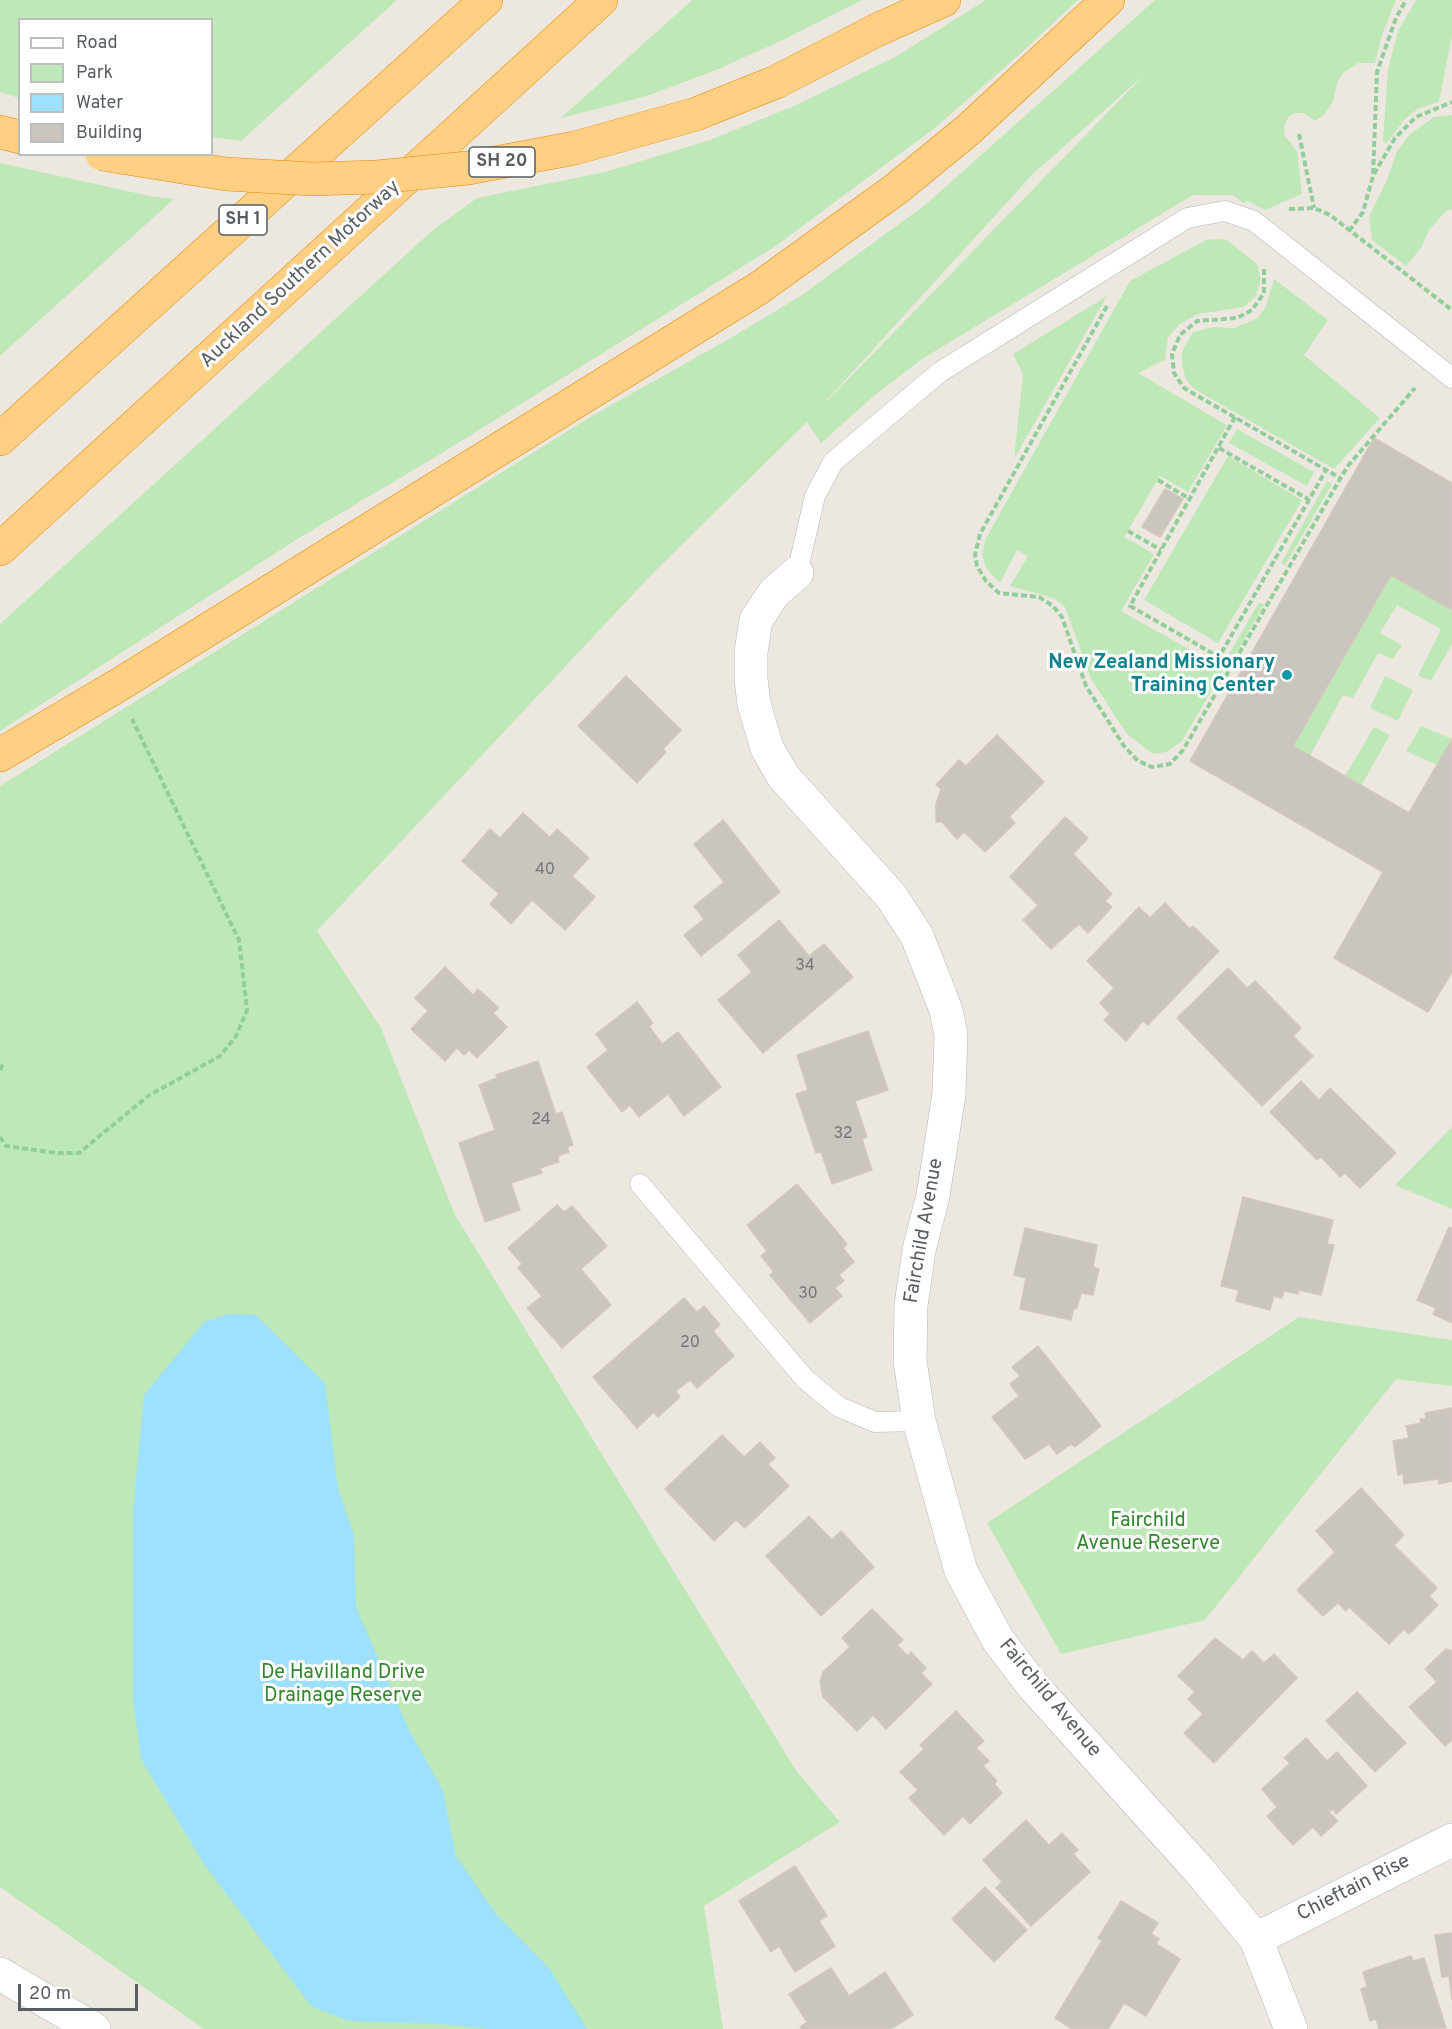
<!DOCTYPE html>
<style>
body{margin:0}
#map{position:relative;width:1452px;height:2029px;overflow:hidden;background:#ede8df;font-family:Overpass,sans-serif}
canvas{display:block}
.legend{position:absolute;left:18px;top:18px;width:195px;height:138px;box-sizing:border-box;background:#fff;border:2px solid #bcbfc0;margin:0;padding:8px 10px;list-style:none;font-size:18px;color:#585e62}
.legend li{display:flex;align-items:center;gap:12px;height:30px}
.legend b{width:30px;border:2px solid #bcbfc0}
.scale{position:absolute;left:18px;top:1984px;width:120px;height:27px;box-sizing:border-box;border:3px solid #585e62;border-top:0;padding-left:8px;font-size:18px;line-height:21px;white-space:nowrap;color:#585e62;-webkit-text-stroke:4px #fff;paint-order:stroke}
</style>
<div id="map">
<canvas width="1452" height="2029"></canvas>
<ul class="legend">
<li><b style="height:8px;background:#fff"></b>Road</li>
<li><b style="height:16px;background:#bee8b8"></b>Park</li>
<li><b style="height:16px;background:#9de0ff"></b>Water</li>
<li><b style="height:16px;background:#cac5be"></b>Building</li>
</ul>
<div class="scale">20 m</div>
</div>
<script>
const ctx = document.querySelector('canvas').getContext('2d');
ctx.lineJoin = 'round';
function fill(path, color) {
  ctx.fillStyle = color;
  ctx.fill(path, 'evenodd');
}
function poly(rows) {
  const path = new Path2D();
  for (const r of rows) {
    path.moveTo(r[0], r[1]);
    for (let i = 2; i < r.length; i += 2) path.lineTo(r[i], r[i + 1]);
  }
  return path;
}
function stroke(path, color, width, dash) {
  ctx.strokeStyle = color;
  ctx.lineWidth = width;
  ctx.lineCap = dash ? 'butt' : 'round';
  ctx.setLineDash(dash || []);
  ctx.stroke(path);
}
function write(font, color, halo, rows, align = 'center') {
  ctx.font = font + ' Overpass,sans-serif';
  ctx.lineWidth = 6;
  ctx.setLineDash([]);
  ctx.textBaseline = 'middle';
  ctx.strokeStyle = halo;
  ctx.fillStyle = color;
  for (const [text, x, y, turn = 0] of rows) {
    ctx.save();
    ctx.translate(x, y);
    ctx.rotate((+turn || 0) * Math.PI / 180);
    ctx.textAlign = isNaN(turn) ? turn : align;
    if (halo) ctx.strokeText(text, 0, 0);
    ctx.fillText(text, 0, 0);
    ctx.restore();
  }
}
fill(poly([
 [0,0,397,0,241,141,212,137,212,20,20,20,19,98,0,92],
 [692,0,862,0,785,39,716,70,647,96,561,118],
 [986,0,1078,0,1020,54,936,127,777,245,437,456,299,538,0,731,0,624,433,230,477,198,605,172,710,140,794,106,895,57],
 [1155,0,1396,0,1382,35,1375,63,1358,63,1343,73,1337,83,1333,101,1325,114,1315,121,1303,113,1296,113,1289,116,1284,126,1285,136,1297,151,1302,194,1265,210,1245,200,1245,204,1233,195,1193,195,922,359,875,395,821,443,807,422,654,572,317,931,381,1028,455,1215,797,1772,840,1822,704,1906,723,2029,204,2029,0,1887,0,786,595,414,729,339,802,295,925,205],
 [1145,74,828,400,827,400,1032,175],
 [1416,0,1452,0,1452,35,1439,102,1419,108,1405,119,1386,144,1383,140,1388,69,1398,31],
 [1452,115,1452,209,1446,211,1429,230,1421,248,1406,266,1372,240,1369,217,1387,180,1397,151,1410,134,1434,117],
 [0,163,150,196,174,199,0,356],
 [1218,239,1227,240,1257,264,1261,279,1256,296,1244,307,1198,314,1180,324,1168,337,1165,360,1138,373,1227,425,1188,492,1160,476,1124,537,1154,554,1121,611,1224,669,1182,741,1166,752,1153,754,1127,734,1091,679,1065,607,1053,598,1010,586,1028,556,1017,550,1000,583,986,568,982,555,985,540,1130,281,1206,240],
 [1274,279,1328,320,1304,355,1380,418,1334,469,1194,389,1186,380,1182,365,1182,351,1193,332,1213,327,1234,328,1258,318,1266,306],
 [1107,296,1014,459,1023,374,1013,354],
 [1237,429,1314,472,1307,486,1229,443],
 [1228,456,1302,500,1218,643,1144,600],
 [1327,481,1332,484,1285,566,1281,563],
 [1391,575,1452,610,1452,644,1431,681,1418,676,1441,629,1397,605,1380,633,1402,645,1393,659,1378,653,1353,698,1343,695,1310,756,1293,746],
 [1259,602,1264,605,1230,664,1225,662],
 [1385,676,1413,690,1398,721,1370,708],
 [1421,726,1452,739,1437,765,1406,751],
 [1374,727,1390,735,1361,786,1345,776],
 [1452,1127,1452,1209,1395,1185],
 [1299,1317,1452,1340,1452,1386,1396,1379,1205,1620,1061,1654,987,1523]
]), '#bee8b8');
fill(poly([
 [229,1314,256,1315,325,1383,338,1489,354,1535,356,1607,408,1728,443,1791,456,1856,496,1914,549,1968,587,2029,490,2029,439,2024,349,2021,311,2006,204,1864,141,1759,133,1698,133,1512,144,1395,204,1322]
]), '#9de0ff');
const building = poly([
 [1374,438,1452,483,1452,610,1391,575,1293,746,1409,813,1452,739,1452,972,1428,1012,1334,958,1383,872,1190,761,1374,438],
 [1165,489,1183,499,1160,537,1142,527,1165,489],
 [626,676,681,730,663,749,666,752,637,783,578,726,626,676],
 [997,735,1044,782,1009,817,1015,823,985,852,964,832,957,839,942,822,936,822,936,804,941,789,936,785,959,760,966,766,997,735],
 [523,813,550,837,557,829,589,858,572,876,595,897,565,930,532,900,511,924,490,904,499,894,462,861,490,829,500,838,523,813],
 [1065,817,1088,838,1073,854,1112,894,1105,901,1112,907,1088,933,1079,924,1051,949,1023,920,1038,905,1010,877,1065,817],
 [723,820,780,892,701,956,684,935,704,919,694,906,724,882,694,844,723,820],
 [1165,903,1190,929,1193,926,1219,951,1148,1025,1143,1021,1126,1041,1104,1020,1110,1014,1100,1003,1114,988,1087,961,1139,907,1150,918,1165,903],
 [779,920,809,956,824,944,853,977,763,1053,718,1000,752,972,738,955,779,920],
 [445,967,473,995,478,989,499,1008,493,1013,507,1027,477,1058,469,1050,464,1055,457,1048,445,1061,411,1029,428,1011,415,998,445,967],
 [1228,968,1247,988,1255,981,1301,1028,1293,1036,1313,1056,1262,1106,1177,1018,1228,968],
 [637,1002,653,1023,649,1026,662,1044,678,1032,721,1087,684,1116,668,1094,639,1117,630,1105,622,1112,587,1067,608,1050,596,1034,637,1002],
 [868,1031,888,1090,855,1101,867,1137,862,1139,872,1170,832,1184,821,1152,816,1153,796,1094,808,1090,797,1055,868,1031],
 [538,1061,556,1114,562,1112,573,1145,567,1147,569,1152,558,1156,559,1162,540,1168,542,1173,511,1183,520,1210,485,1222,459,1143,495,1130,479,1085,497,1078,496,1075,538,1061],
 [1301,1081,1319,1100,1330,1088,1396,1153,1360,1188,1345,1173,1340,1177,1321,1157,1317,1160,1270,1112,1301,1081],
 [797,1184,847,1244,843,1248,854,1262,839,1275,844,1281,835,1288,842,1296,810,1323,770,1275,774,1272,761,1256,767,1251,747,1225,797,1184],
 [1243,1197,1333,1220,1327,1244,1334,1245,1321,1295,1299,1290,1298,1294,1284,1291,1282,1298,1274,1296,1270,1310,1236,1301,1239,1290,1221,1286,1243,1197],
 [557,1205,564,1212,572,1206,607,1246,581,1269,611,1305,562,1348,527,1308,542,1296,518,1268,522,1264,508,1248,557,1205],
 [1449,1227,1452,1229,1452,1323,1433,1314,1436,1308,1417,1300,1449,1227],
 [1025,1228,1097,1245,1093,1267,1099,1269,1093,1295,1081,1293,1077,1308,1074,1308,1071,1320,1020,1309,1026,1278,1014,1275,1025,1228],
 [684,1298,697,1312,704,1306,720,1325,713,1331,734,1356,697,1388,690,1380,676,1391,680,1397,658,1417,654,1412,637,1428,593,1377,684,1298],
 [1038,1346,1101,1426,1075,1447,1071,1444,1057,1454,1049,1444,1025,1459,992,1417,1019,1396,1010,1384,1020,1376,1012,1367,1038,1346],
 [1452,1408,1452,1481,1439,1484,1438,1479,1404,1484,1403,1474,1398,1475,1393,1441,1409,1438,1406,1426,1421,1423,1420,1419,1426,1419,1425,1413,1452,1408],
 [722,1435,744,1457,760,1442,775,1458,768,1464,789,1486,745,1528,736,1520,714,1541,665,1489,722,1435],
 [1361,1488,1404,1535,1394,1545,1437,1588,1429,1596,1438,1605,1409,1634,1404,1629,1389,1644,1349,1607,1346,1611,1338,1603,1323,1616,1297,1590,1335,1552,1316,1531,1361,1488],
 [809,1516,832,1540,841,1531,874,1567,821,1616,766,1556,809,1516],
 [872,1609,903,1640,897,1645,908,1656,911,1652,926,1668,921,1673,932,1684,886,1729,873,1715,857,1731,823,1697,820,1682,823,1672,850,1647,842,1638,872,1609],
 [1215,1638,1243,1660,1252,1651,1264,1663,1274,1654,1297,1678,1214,1763,1184,1733,1203,1714,1188,1699,1195,1692,1178,1676,1215,1638],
 [1446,1649,1452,1651,1452,1740,1445,1746,1409,1707,1437,1682,1425,1669,1446,1649],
 [1357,1692,1406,1743,1375,1772,1326,1721,1357,1692],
 [956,1711,984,1741,976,1748,989,1761,983,1766,997,1781,994,1784,1002,1793,970,1824,963,1816,944,1835,909,1798,918,1790,900,1772,924,1749,920,1745,956,1711],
 [1306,1738,1327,1761,1337,1752,1367,1786,1336,1814,1333,1809,1329,1812,1338,1821,1321,1836,1313,1827,1293,1845,1267,1816,1277,1807,1262,1789,1290,1763,1284,1758,1306,1738],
 [1026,1820,1049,1845,1062,1833,1078,1850,1073,1854,1090,1872,1031,1926,996,1888,1002,1882,983,1860,1026,1820],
 [795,1866,827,1916,819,1921,835,1946,795,1972,779,1946,771,1952,739,1901,795,1866],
 [985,1887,1027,1930,994,1962,952,1919,985,1887],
 [1121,1901,1158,1923,1151,1934,1159,1939,1156,1944,1180,1959,1146,2016,1124,2003,1108,2029,1072,2029,1055,2018,1102,1941,1098,1938,1121,1901],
 [1452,1933,1452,2000,1449,1976,1442,1977,1435,1935,1452,1933],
 [1411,1956,1413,1961,1424,1958,1446,2028,1379,2029,1376,2019,1370,2021,1361,1989,1367,1987,1363,1972,1411,1956],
 [831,1968,849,1996,885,1972,913,2015,891,2029,802,2029,800,2027,807,2022,789,1994,831,1968]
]);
fill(building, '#cac5be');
stroke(building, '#d2c9bc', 1.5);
const service = poly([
 [797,573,815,496,833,462,940,372,1187,218,1225,211,1254,221,1452,378],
 [640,1184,805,1379,839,1407,875,1422,919,1421]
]);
const minor = poly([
 [797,573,774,593,756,620,751,652,751,679,754,704,767,748,783,776,891,896,917,936,946,1010,951,1035,949,1094,933,1196,919,1250,911,1305,910,1361,919,1421,961,1571,998,1640,1033,1686,1198,1869,1256,1939,1291,2029],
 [1256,1939,1452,1840],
 [0,1974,94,2029]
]);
const motorway = poly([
 [879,29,944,0],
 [0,132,20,137],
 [0,439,486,0],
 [0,549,601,0],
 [0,755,117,686,759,288,896,189,968,130,1108,0]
]);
stroke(service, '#b2b7bc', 21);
stroke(minor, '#b2b7bc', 34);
stroke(motorway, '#ec8400', 34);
stroke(poly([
 [1299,134,1314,208],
 [1374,174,1395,138,1416,117,1452,102],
 [1289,209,1314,208,1330,215,1452,310],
 [1349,231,1363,212,1373,176,1377,72,1396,18,1406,0],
 [1264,269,1264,293,1252,310,1237,318,1197,321,1180,335,1172,354,1174,373,1184,388,1340,478],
 [1107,306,980,534,975,555,977,566,986,581,999,593,1039,597,1053,606,1062,617,1086,686,1124,746,1138,761,1152,767,1170,764,1183,750,1347,467,1415,388],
 [1235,417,1130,606,1219,657,1326,470],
 [1219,448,1308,499],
 [1158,480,1190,499],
 [1128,531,1161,550],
 [0,1070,3,1064],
 [0,1137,6,1146,57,1153,79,1153,148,1096,220,1056,236,1036,247,1010,239,940,132,719]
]), '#92ce9c', 4, [6, 3]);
stroke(service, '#fff', 20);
stroke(minor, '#fff', 33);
stroke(motorway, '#ffd084', 33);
const motorwayBridge = poly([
 [102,154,226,174,312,179,377,177,468,168,575,148,696,114,776,82,879,29]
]);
stroke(motorwayBridge, '#ec8400', 34, []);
stroke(motorwayBridge, '#ffd084', 33);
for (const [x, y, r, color] of [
 [1287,675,6,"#0f9aa8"]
]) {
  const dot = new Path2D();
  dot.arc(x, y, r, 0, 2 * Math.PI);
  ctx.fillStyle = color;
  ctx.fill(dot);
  stroke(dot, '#fff', 2);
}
write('16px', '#747879', null, [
 ["40",545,871],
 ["34",805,967],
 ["24",541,1121],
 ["32",843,1135],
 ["30",808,1295],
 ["20",690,1344]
]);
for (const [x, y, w] of [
 [502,162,66],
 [243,220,48]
]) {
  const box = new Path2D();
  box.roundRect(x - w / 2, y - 15, w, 30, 4.5);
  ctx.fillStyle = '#fff';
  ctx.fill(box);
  stroke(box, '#585e62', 1.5);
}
write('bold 18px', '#585e62', null, [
 ["SH 20",502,162],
 ["SH 1",243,220]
]);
write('20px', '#585e62', '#fff', [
 ["Auckland Southern Motorway",301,275,-43],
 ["Fairchild Avenue",925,1231,-80],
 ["Fairchild Avenue",1049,1699,50],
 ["Chieftain Rise",1354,1889,-27]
]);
write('bold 20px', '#0d838f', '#fff', [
 ["New Zealand Missionary",1275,664],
 ["Training Center",1275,687]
], 'right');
write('20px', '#32862c', '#fff', [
 ["Fairchild",1148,1522],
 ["Avenue Reserve",1148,1545],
 ["De Havilland Drive",343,1674],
 ["Drainage Reserve",343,1697]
]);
</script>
